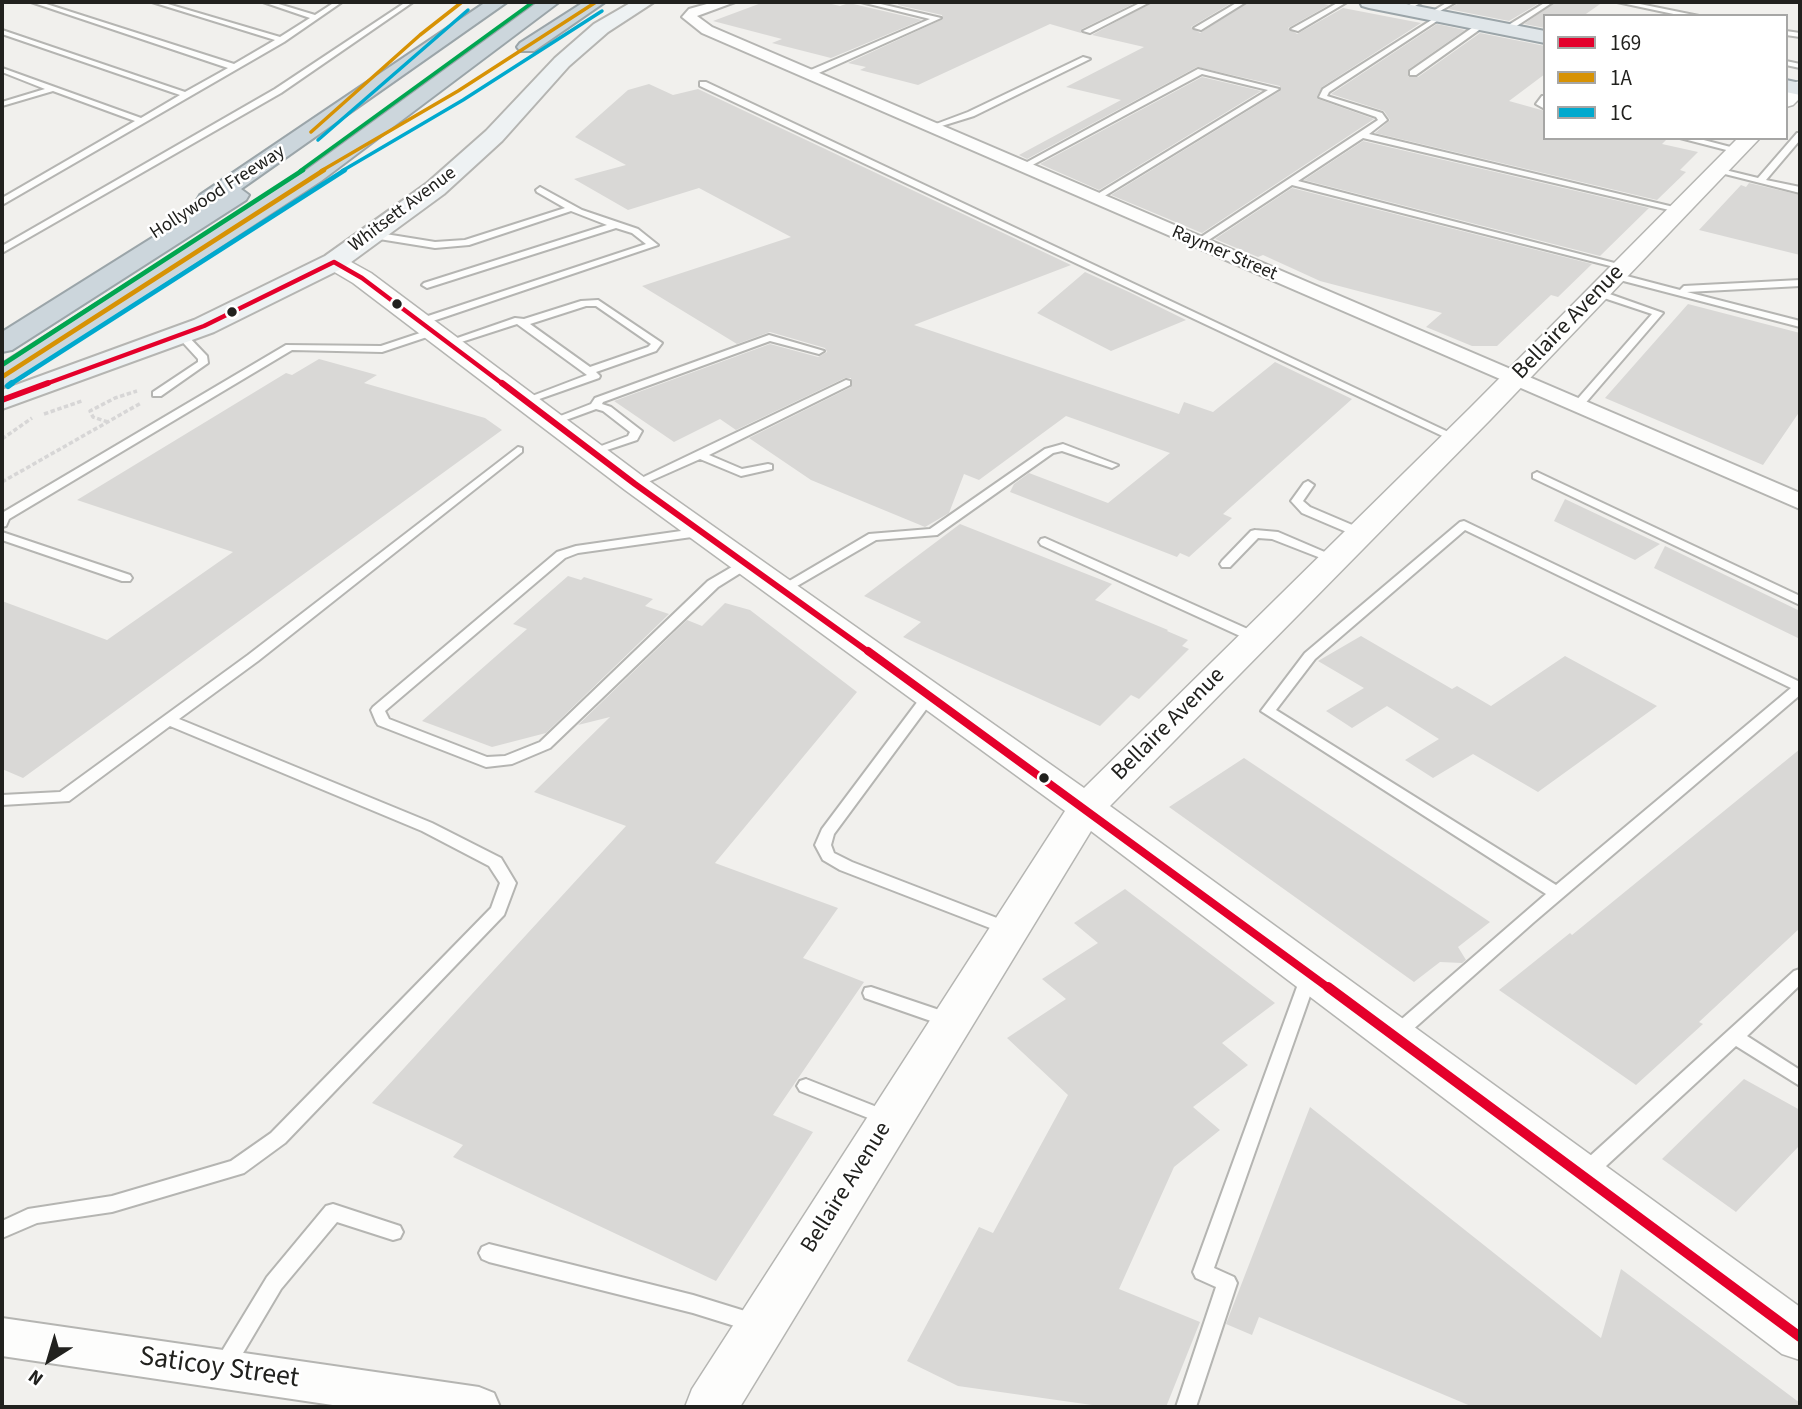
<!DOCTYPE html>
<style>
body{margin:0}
#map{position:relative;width:1802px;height:1409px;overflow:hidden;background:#f1f0ed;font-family:"Source Sans 3",sans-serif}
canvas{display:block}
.frame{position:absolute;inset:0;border:4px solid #21211e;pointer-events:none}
.legend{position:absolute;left:1543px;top:14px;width:245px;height:126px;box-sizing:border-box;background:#fff;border:2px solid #a6a6a5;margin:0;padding:9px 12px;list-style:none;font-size:21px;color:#21211e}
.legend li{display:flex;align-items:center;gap:14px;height:35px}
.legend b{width:35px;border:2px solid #a6a6a5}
.north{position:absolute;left:14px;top:1325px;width:70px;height:70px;-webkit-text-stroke:5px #fff;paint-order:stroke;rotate:217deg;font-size:19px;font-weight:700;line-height:28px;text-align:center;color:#21211e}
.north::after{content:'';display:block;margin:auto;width:24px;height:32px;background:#21211e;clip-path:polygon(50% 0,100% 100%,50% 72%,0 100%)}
</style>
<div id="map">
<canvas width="1802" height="1409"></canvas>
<div class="frame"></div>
<ul class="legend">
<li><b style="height:9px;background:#e4002b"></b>169</li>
<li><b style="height:9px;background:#d79204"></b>1A</li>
<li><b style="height:9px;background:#00a9ce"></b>1C</li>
</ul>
<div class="north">N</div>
</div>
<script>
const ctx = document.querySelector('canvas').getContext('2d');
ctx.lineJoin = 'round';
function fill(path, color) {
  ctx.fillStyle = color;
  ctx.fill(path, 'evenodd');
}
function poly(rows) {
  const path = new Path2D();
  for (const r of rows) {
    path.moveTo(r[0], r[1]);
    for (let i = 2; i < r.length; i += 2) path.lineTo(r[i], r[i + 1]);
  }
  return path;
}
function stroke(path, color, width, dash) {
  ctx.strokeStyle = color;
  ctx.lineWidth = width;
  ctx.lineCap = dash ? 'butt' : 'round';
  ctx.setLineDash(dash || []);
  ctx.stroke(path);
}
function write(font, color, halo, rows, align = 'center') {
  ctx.font = font + ' "Source Sans 3",sans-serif';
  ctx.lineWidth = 5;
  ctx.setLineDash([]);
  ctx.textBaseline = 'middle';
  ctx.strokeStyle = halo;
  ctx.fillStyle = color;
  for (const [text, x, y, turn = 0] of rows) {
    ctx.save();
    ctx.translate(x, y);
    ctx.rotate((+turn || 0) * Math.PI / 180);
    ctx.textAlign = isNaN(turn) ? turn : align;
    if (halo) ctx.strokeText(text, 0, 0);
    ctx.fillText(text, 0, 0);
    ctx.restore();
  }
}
fill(poly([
 [764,2,823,2,840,6,849,3,922,20,831,58,772,43,782,39,713,21],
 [899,2,1137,2,1082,29,1081,33,1050,24,918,85,860,70,866,67,848,63,943,19,942,15,898,5],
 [1152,2,1233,2,1191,27,1200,33,1248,2,1314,2,1329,5,1288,28,1297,34,1343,8,1421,23,1322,87,1317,96,1318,99,1374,119,1202,233,1111,195,1280,91,1280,86,1197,67,1027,159,1019,155,1121,100,1066,87,1144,47,1092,35],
 [1461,2,1541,2,1509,21,1448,9],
 [1555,2,1603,2,1583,16,1545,16,1545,28,1524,24],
 [1437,24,1465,30,1409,69,1408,77,1418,77,1480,33,1545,46,1545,74,1509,101,1545,111,1545,138,1668,138,1662,144,1698,152,1680,170,1686,172,1657,200,1375,133,1390,120,1384,111,1331,94],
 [1202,77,1261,91,1099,190,1040,164],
 [649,84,673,95,698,89,1071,265,914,325,1179,414,1184,402,1213,412,1275,362,1352,399,1223,514,1232,518,1189,557,1180,553,1177,557,1010,492,1014,484,1029,473,1108,503,1170,453,1066,416,979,480,964,474,949,513,925,527,811,480,749,438,851,387,851,378,845,378,736,430,720,419,674,442,614,401,770,344,818,357,827,352,825,348,770,332,737,344,642,286,791,237,699,188,628,210,574,179,626,165,575,137,628,90],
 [1363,141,1649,208,1600,256,1304,180],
 [1749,183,1800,195,1800,255,1699,230,1741,185,1746,187],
 [1292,188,1592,264,1558,297,1551,295,1497,346,1472,346,1426,327,1442,313,1320,281,1263,255,1258,257,1215,239],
 [1085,272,1129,292,1186,320,1111,351,1037,313],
 [1688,304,1800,333,1800,411,1763,465,1605,398],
 [319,359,377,375,364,383,485,418,502,430,23,778,2,769,2,601,107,640,233,552,77,500,286,373,292,375],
 [1565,499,1660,544,1635,560,1554,521],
 [960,524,1112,584,1095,600,1168,630,1167,631,1188,640,1182,646,1189,649,1139,699,1131,695,1100,726,903,637,921,622,864,596],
 [1665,546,1800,611,1800,639,1654,568],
 [568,576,581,580,584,577,653,599,645,606,669,614,546,733,492,747,422,721,527,629,513,624],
 [725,603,750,610,857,692,715,863,838,908,803,958,864,982,773,1115,813,1132,716,1281,453,1157,463,1145,372,1103,626,826,534,792,610,717,578,725,687,620,702,626],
 [1361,636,1452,689,1457,686,1491,706,1565,656,1657,706,1538,792,1473,754,1433,778,1405,760,1439,739,1387,706,1352,728,1326,711,1364,688,1318,661],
 [1800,749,1800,928,1699,1022,1703,1024,1636,1085,1499,990,1570,933,1572,935],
 [1244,758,1490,922,1458,947,1466,960,1462,963,1440,962,1414,982,1169,807],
 [1125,889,1275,1003,1222,1043,1248,1065,1193,1107,1220,1130,1174,1167,1119,1289,1200,1322,1166,1407,1106,1407,958,1386,907,1361,979,1227,993,1233,1068,1095,1007,1038,1066,999,1042,979,1098,943,1074,923],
 [1744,1079,1800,1110,1800,1145,1736,1212,1662,1159],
 [1310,1107,1601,1338,1621,1269,1800,1403,1800,1407,1473,1407,1259,1317,1252,1335,1226,1324]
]), '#d9d8d6');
const service = poly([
 [31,2,40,2,234,64,275,40,152,2,161,2,280,37,310,18,263,2,272,2,315,15,335,2,342,2,284,42,2,205,2,198,135,121,53,91,2,106,2,102,45,89,2,72,2,68,141,118,180,95,2,34,2,30,185,92,228,68,31,2],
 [406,2,413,2,281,93,2,253,2,246,275,89,406,2],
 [861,2,872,2,941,18,812,76,806,76,806,72,930,19,861,2],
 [1142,2,1150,2,1090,33,1083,31,1142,2],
 [1238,2,1246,2,1201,30,1194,28,1238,2],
 [1339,2,1347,2,1298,31,1291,29,1339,2],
 [1414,2,1422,2,1408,10,1404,10,1404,8,1414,2],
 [1448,2,1456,2,1433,15,1428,14,1448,2],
 [1546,2,1553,2,1509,31,1502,29,1546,2],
 [1617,2,1630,2,1699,16,1683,16,1617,2],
 [1441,14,1443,17,1329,92,1327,96,1382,113,1387,120,1369,134,1682,209,1682,213,1363,138,1298,181,1626,266,1626,270,1292,185,1201,245,1195,245,1195,241,1378,120,1376,117,1319,97,1323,89,1441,14],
 [1479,23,1486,25,1416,75,1410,75,1410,71,1479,23],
 [1786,31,1800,33,1800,37,1786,35,1786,31],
 [1083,57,1090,59,974,116,932,129,928,127,968,112,1083,57],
 [1786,61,1800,64,1800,68,1786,65,1786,61],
 [1198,69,1279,89,1098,200,1091,198,1268,90,1202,74,1025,169,1018,167,1198,69],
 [700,82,706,82,1461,438,1455,441,1451,440,700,86,700,82],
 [1542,96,1545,96,1545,109,1536,104,1542,96],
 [1797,133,1800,133,1800,140,1766,180,1800,187,1800,193,1713,171,1717,168,1758,178,1797,133],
 [1680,138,1696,138,1742,150,1738,153,1680,138],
 [540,187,582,210,638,229,658,245,424,324,416,324,416,320,646,244,632,233,616,228,427,288,422,285,424,283,607,225,571,211,469,245,435,248,373,238,368,235,373,232,435,242,465,240,565,208,537,192,536,190,540,187],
 [1615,273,1680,290,1684,286,1800,280,1800,286,1687,292,1800,321,1800,327,1612,278,1612,274,1615,273],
 [1595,291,1601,291,1663,313,1582,407,1578,408,1574,407,1574,403,1652,314,1595,295,1595,291],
 [598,300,662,343,656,351,596,372,600,376,599,378,528,403,524,404,519,401,587,375,517,324,452,345,444,345,443,343,515,318,524,319,581,301,598,300],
 [586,306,596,306,651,344,648,347,590,367,530,324,586,306],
 [432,329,436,330,436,334,382,352,292,350,9,519,6,526,2,527,2,513,286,345,381,346,432,329],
 [181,332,185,333,207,356,208,363,161,396,153,396,153,392,198,362,198,359,176,335,181,332],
 [769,335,824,351,819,354,770,341,603,402,602,404,611,407,642,431,637,440,595,454,587,454,585,452,628,436,630,432,603,411,596,409,555,424,551,425,545,422,591,404,595,398,769,335],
 [846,380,850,381,850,385,709,455,742,469,768,464,772,465,772,469,741,476,700,459,639,486,631,486,629,484,846,380],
 [1063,444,1118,465,1112,468,1062,451,1053,453,937,535,876,540,785,593,780,594,774,590,869,534,930,529,1045,449,1063,444],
 [518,447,522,448,522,452,258,661,179,719,432,823,501,858,516,883,504,915,285,1143,244,1173,112,1212,37,1223,2,1238,2,1221,28,1209,112,1196,231,1161,271,1133,491,908,500,883,489,866,422,831,170,726,69,801,2,805,2,795,60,792,248,655,518,447],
 [1537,472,1800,596,1800,605,1533,478,1533,474,1537,472],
 [1308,481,1314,485,1303,501,1310,507,1364,530,1366,533,1364,536,1356,536,1302,513,1291,501,1304,483,1308,481],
 [1464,521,1800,682,1800,695,1534,922,1401,1040,1395,1042,1389,1040,1386,1035,1389,1030,1546,894,1261,711,1305,653,1460,522,1464,521],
 [1465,530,1791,688,1556,885,1276,710,1315,659,1465,530],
 [702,528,708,532,706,535,578,553,565,558,385,711,389,719,487,757,505,756,540,742,708,581,742,561,750,561,752,564,750,567,718,587,550,748,512,764,486,767,378,725,376,722,371,710,373,707,557,552,576,546,702,528],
 [1255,530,1278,532,1341,559,1335,563,1331,562,1272,539,1258,538,1230,567,1222,567,1220,564,1222,561,1251,531,1255,530],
 [2,532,130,575,132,578,130,581,122,581,2,540,2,532],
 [1045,538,1261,635,1263,638,1261,641,1251,641,1041,545,1039,542,1041,539,1045,538],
 [929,692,936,696,834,834,831,845,834,853,852,862,1015,925,1017,929,1015,933,1003,933,840,870,823,860,815,845,822,829,924,693,929,692],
 [1800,969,1800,985,1747,1036,1800,1070,1800,1086,1736,1046,1593,1178,1586,1180,1579,1178,1577,1172,1579,1166,1794,971,1800,969],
 [1309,970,1315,972,1317,976,1214,1268,1234,1277,1237,1283,1196,1407,1176,1407,1216,1287,1196,1278,1193,1272,1301,976,1303,972,1309,970],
 [871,987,957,1016,960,1021,957,1026,951,1028,865,998,863,993,865,988,871,987],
 [806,1079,892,1113,895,1118,892,1123,886,1125,800,1091,797,1086,800,1081,806,1079],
 [333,1204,400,1226,403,1232,400,1238,393,1240,337,1222,281,1289,230,1375,223,1378,216,1375,213,1368,216,1361,267,1277,326,1206,333,1204],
 [489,1244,693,1295,761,1316,764,1323,761,1330,754,1332,693,1313,489,1262,482,1259,479,1253,482,1247,489,1244]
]);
const minor = poly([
 [714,2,735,2,697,16,712,27,1800,493,1800,509,702,33,682,17,689,9,714,2],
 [2,1318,479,1387,494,1393,500,1407,346,1407,2,1356,2,1318]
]);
const tertiary = poly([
 [1800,81,1800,98,1793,105,1786,107,1786,90,1793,83,1800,81],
 [1738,138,1760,138,1490,420,1110,806,1800,1307,1800,1360,1782,1354,1091,831,740,1407,685,1407,692,1389,1065,811,625,490,353,283,326,267,322,262,326,257,342,257,371,273,645,478,1084,788,1470,408,1738,138]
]);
const secondary = poly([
 [632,2,654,2,608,32,569,66,502,141,444,194,343,268,214,332,2,409,2,390,194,320,325,256,426,184,486,131,555,58,594,24,632,2]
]);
const primary = poly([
 [1360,2,1396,2,1545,31,1545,43,1369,8,1362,6,1360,2],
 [1786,80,1800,83,1800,95,1786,92,1786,80]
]);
const motorway = poly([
 [486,2,507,2,241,189,249,195,246,200,12,350,2,352,2,332,203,206,197,200,200,195,486,2],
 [538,2,559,2,321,181,12,383,2,386,2,364,305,171,538,2],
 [584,2,605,2,534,51,520,51,517,47,520,43,584,2]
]);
stroke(service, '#b5b5b2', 4);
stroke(minor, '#b5b5b2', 4);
stroke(tertiary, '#b5b5b2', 3);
stroke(secondary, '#b5b5b2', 4);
stroke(primary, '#9ba5a9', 4);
stroke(motorway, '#9ba5a9', 4);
stroke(poly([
 [44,414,82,401],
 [108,422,93,417,90,411,115,398,137,391],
 [2,439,32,418],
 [2,482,141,403]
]), '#d7d6d6', 3.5, [4.5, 2.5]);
fill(service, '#fdfdfc');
fill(minor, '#fdfdfc');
fill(tertiary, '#fdfdfc');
fill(secondary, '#eef2f3');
fill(primary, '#e0e6e9');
fill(motorway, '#ccd6dc');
stroke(poly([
 [43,385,204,326,334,262,362,278,504,385]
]), '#e4002b', 4.5);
stroke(poly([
 [502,383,635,484,870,653],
 [2,400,48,383]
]), '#e4002b', 6);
stroke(poly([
 [868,651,1330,989]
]), '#e4002b', 8);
stroke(poly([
 [1328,987,1800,1337]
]), '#e4002b', 10);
stroke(poly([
 [311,132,420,35,462,2],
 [321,171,458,91,596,2]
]), '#d79204', 3.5);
stroke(poly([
 [2,377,324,170]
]), '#d79204', 4.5);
stroke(poly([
 [318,140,468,10],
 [342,171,463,100,602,11]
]), '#00a9ce', 3.5);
stroke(poly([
 [9,385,345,170]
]), '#00a9ce', 4.5);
stroke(poly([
 [8,386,12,383]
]), '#00a9ce', 6);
stroke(poly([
 [300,171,533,2]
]), '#00a651', 3.5);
stroke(poly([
 [2,365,303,170]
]), '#00a651', 4.5);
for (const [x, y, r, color] of [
 [397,304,6,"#21211e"],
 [232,312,6,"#21211e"],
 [1044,778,6,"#21211e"]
]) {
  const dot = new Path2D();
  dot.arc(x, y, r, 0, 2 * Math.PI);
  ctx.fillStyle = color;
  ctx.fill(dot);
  stroke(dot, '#fff', 2.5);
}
write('19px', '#21211e', '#fff', [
 ["Hollywood Freeway",218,193,-33],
 ["Whitsett Avenue",403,210,-37],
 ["Raymer Street",1224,254,23]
]);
write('23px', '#21211e', '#fff', [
 ["Bellaire Avenue",1569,323,-46],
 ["Bellaire Avenue",1169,725,-45],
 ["Bellaire Avenue",847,1188,-58]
]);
write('28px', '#21211e', '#fff', [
 ["Saticoy Street",219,1369,8]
]);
</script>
